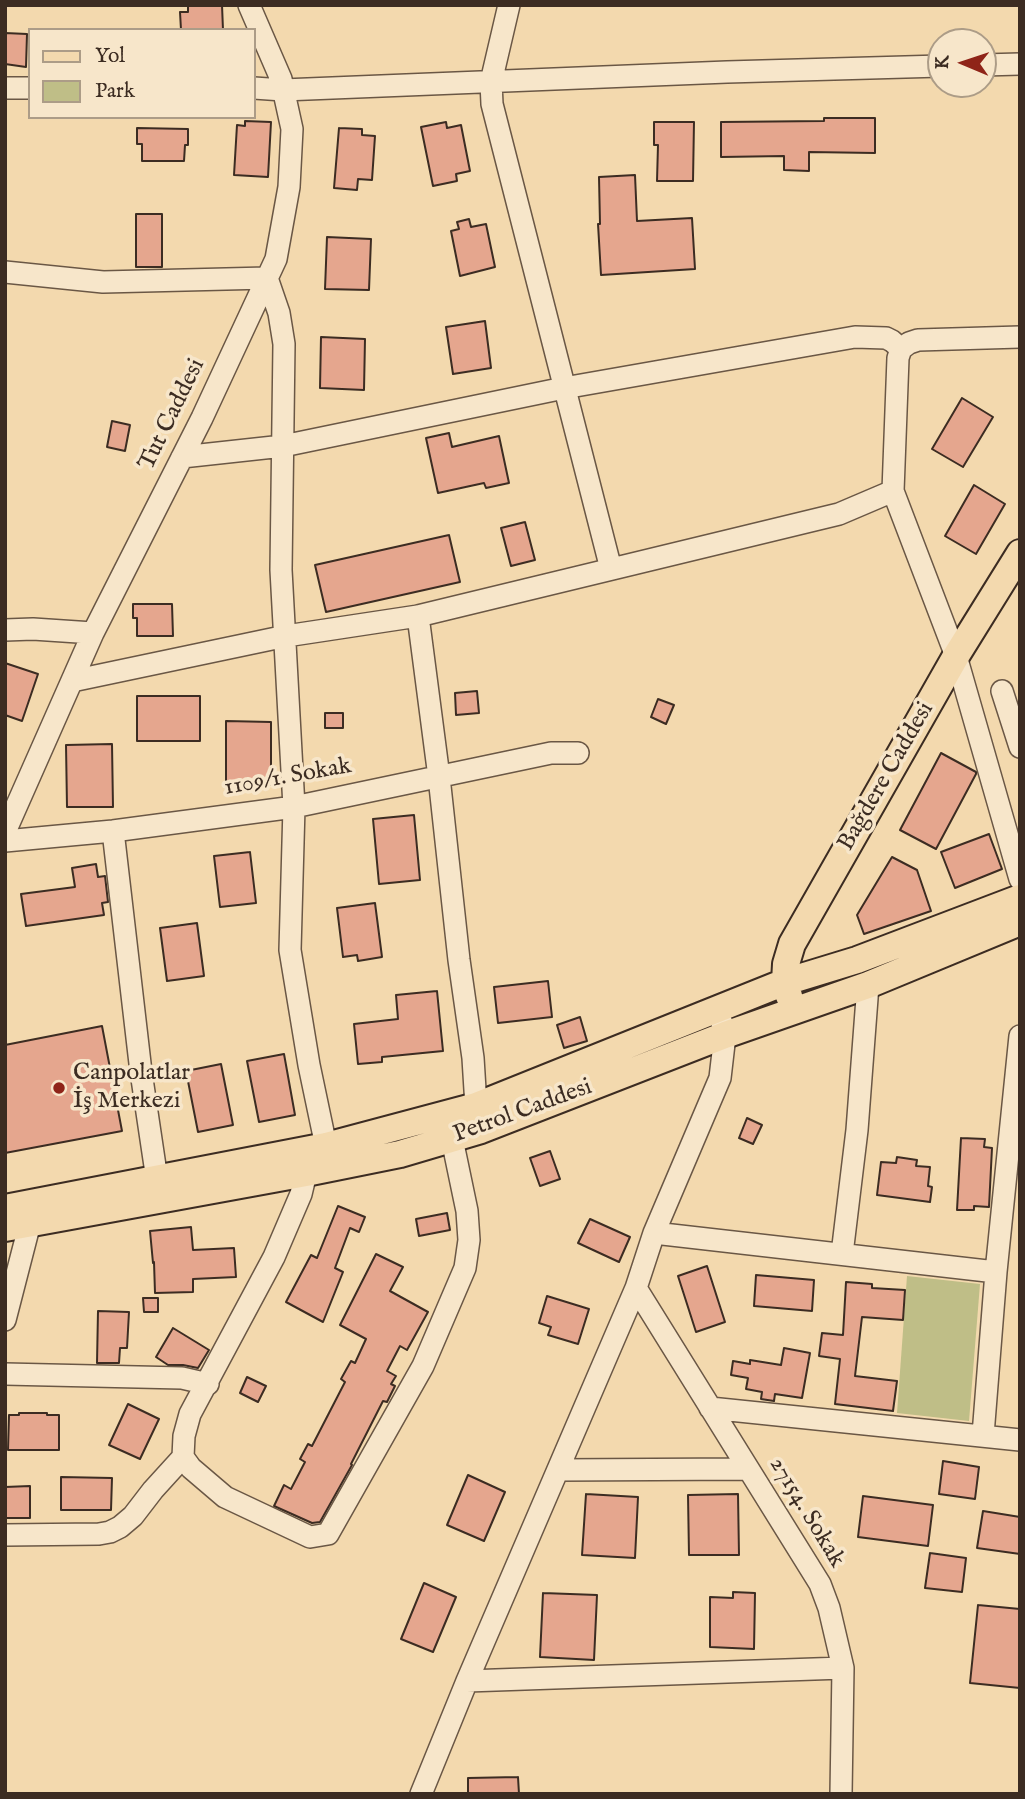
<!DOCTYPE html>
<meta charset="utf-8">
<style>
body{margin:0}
#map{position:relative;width:1025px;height:1799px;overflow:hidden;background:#f3d9ae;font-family:"IM FELL English",serif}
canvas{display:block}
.frame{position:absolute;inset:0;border:7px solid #3c2c22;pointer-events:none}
.legend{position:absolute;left:28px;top:28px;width:228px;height:91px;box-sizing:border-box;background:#f7e6ca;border:2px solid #ac9c87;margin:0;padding:9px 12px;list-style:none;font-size:21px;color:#3c2c22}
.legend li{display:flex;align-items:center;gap:14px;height:35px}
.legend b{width:35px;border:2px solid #ac9c87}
.north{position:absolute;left:927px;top:28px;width:70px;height:70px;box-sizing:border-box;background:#f7e6ca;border:2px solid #ac9c87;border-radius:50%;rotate:272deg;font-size:19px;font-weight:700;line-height:28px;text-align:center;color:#3c2c22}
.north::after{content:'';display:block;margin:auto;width:24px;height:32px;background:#8f2418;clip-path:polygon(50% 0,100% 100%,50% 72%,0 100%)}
</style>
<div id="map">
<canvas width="1025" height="1799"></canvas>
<div class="frame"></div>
<ul class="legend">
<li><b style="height:9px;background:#f3d9ae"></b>Yol</li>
<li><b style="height:19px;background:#bfbe87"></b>Park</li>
</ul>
<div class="north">K</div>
</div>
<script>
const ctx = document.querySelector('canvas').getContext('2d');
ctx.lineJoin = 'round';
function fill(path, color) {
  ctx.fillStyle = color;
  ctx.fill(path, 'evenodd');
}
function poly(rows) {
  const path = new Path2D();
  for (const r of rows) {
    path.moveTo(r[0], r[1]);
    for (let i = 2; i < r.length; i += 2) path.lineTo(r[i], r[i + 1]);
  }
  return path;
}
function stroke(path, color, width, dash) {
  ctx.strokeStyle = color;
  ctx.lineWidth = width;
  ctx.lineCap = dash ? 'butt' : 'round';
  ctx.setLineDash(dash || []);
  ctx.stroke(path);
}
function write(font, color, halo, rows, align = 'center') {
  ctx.font = font + ' "IM FELL English",serif';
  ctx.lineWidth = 7;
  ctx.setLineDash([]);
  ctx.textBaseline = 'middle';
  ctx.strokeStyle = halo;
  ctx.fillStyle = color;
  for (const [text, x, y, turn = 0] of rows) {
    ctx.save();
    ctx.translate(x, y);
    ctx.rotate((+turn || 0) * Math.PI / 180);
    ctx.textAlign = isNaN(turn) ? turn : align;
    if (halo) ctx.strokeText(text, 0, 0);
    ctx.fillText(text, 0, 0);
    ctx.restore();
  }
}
fill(poly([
 [907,1276,980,1284,969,1421,897,1413]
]), '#bfbe87');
const building = poly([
 [188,5,222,5,223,30,181,30,180,12,188,12,188,5],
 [5,33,27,34,26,67,5,64,5,33],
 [824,118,875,118,875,153,809,152,809,171,784,170,784,156,721,157,721,122,824,121,824,118],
 [245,121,271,122,268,177,234,175,237,125,245,126,245,121],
 [446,122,447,128,461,125,470,171,456,174,457,181,433,186,421,127,446,122],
 [654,122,694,122,693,181,657,181,658,145,654,145,654,122],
 [137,128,188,129,188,145,185,145,184,161,142,161,142,144,137,144,137,128],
 [339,128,362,129,362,135,375,136,372,180,358,179,357,190,334,188,339,128],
 [635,175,637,221,692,218,695,269,601,275,598,224,600,224,599,177,635,175],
 [136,214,162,214,162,267,136,267,136,214],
 [469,219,471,227,486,224,495,267,460,276,451,231,459,229,457,222,469,219],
 [327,237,371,239,369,290,325,289,327,237],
 [485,321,491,368,453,374,446,327,485,321],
 [321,337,365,339,364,390,320,388,321,337],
 [962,398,993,417,963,467,932,449,962,398],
 [112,421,130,425,125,451,107,447,112,421],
 [449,433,452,447,499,436,509,483,486,488,484,483,438,493,426,438,449,433],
 [974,485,1005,504,976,554,945,536,974,485],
 [525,522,535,560,511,566,501,528,525,522],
 [449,535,460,582,326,612,315,565,449,535],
 [133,604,172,604,173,636,137,636,137,618,133,618,133,604],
 [5,663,38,674,22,721,5,715,5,663],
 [477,691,479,713,456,715,455,693,477,691],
 [137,696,200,696,200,741,137,741,137,696],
 [658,699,674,705,666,724,651,717,658,699],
 [325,713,343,713,343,728,325,728,325,713],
 [226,721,271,722,271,785,226,784,226,721],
 [112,744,113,807,67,807,66,745,112,744],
 [941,753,976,772,976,774,936,849,900,830,941,753],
 [414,815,420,880,379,884,373,819,414,815],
 [989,834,1002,869,955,888,941,852,989,834],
 [250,852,256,903,220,907,214,856,250,852],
 [892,857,917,870,931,911,864,934,857,915,892,857],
 [96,864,98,877,105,876,108,902,102,903,104,915,26,926,21,894,75,887,72,868,96,864],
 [375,903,382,957,358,961,357,955,343,957,337,908,375,903],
 [197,923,204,976,167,981,160,928,197,923],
 [548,981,552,1017,498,1023,494,987,548,981],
 [437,991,443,1051,382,1057,382,1062,358,1064,354,1024,398,1019,396,995,437,991],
 [580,1017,587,1041,564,1048,557,1025,580,1017],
 [102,1026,122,1131,5,1153,5,1045,102,1026],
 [284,1054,295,1115,259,1122,247,1061,284,1054],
 [221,1064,233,1125,198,1132,186,1071,221,1064],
 [747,1118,762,1125,753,1144,739,1138,747,1118],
 [961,1138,985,1139,984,1147,992,1148,989,1207,974,1206,974,1210,957,1210,961,1138],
 [550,1151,560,1179,540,1186,530,1158,550,1151],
 [897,1157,917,1160,916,1166,930,1167,928,1186,932,1187,930,1202,877,1195,881,1162,896,1163,897,1157],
 [338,1206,365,1217,359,1232,350,1228,335,1268,343,1272,323,1322,286,1302,311,1255,317,1258,338,1206],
 [447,1213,450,1230,419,1236,416,1219,447,1213],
 [590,1219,630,1237,619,1262,578,1243,590,1219],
 [191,1227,193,1250,234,1248,236,1277,193,1279,193,1292,155,1293,154,1262,153,1263,150,1231,191,1227],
 [376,1254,403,1267,390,1291,428,1312,407,1350,400,1346,387,1371,396,1376,391,1384,395,1386,387,1402,383,1401,351,1464,352,1465,320,1522,312,1523,274,1506,284,1485,291,1489,305,1462,300,1459,308,1444,312,1446,345,1382,341,1379,351,1361,355,1363,366,1339,340,1325,376,1254],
 [707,1266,725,1322,696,1332,678,1276,707,1266],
 [756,1275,814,1280,812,1311,754,1306,756,1275],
 [846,1282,872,1284,872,1288,905,1290,903,1320,862,1317,855,1376,897,1381,893,1411,835,1404,840,1359,819,1356,822,1333,843,1335,846,1282],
 [547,1296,589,1309,578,1344,548,1335,551,1327,539,1323,547,1296],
 [143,1298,158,1298,158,1312,144,1312,143,1298],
 [98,1311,129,1312,127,1348,120,1348,119,1363,97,1363,98,1311],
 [173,1328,209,1350,198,1368,183,1365,168,1365,156,1357,173,1328],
 [784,1348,810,1353,802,1398,775,1394,774,1401,761,1399,762,1392,746,1389,748,1378,731,1375,733,1361,750,1364,750,1360,781,1365,784,1348],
 [247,1377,266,1386,258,1402,240,1393,247,1377],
 [128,1404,159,1419,140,1459,109,1445,128,1404],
 [19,1413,47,1413,47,1415,59,1415,59,1450,8,1450,9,1415,19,1415,19,1413],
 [943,1461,979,1467,975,1499,939,1494,943,1461],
 [468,1475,505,1492,484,1541,447,1525,468,1475],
 [61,1477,112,1478,111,1510,61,1510,61,1477],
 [30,1486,30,1518,5,1518,5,1487,30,1486],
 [586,1494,638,1497,635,1558,582,1555,586,1494],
 [738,1494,739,1555,689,1555,688,1495,738,1494],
 [863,1496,933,1505,928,1546,858,1537,863,1496],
 [983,1511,1020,1517,1020,1554,977,1548,983,1511],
 [930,1553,966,1558,962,1592,925,1588,930,1553],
 [424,1583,456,1597,433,1652,401,1639,424,1583],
 [733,1592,755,1593,754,1649,710,1647,710,1597,733,1598,733,1592],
 [543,1593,597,1595,594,1660,540,1657,543,1593],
 [978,1605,1020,1609,1020,1688,970,1683,978,1605],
 [518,1777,519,1794,468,1794,468,1778,518,1777]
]);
fill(building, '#e5a68e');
stroke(building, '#3c2c22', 2);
const minor = poly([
 [509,5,491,82,492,104,611,569],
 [983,65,1020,64],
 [5,88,30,88],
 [254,88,283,90,727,72,941,66],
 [5,272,103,282,267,278,279,313,284,344,281,570,294,807,290,950,309,1065,326,1146],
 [1020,337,918,340,909,343,901,349,898,358,893,491,956,656,1020,879],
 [182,457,283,446,564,388,855,337,886,338,892,341,901,349],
 [418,616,439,777,459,960,473,1058,476,1106],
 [5,630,33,629,93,633],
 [72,681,286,636,418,616,839,514,893,491],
 [1002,691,1020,747],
 [113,831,141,1072,159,1193],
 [5,832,93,633,202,418,276,259,289,187,292,129,281,79,249,5],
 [5,841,113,831,294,807,551,753,578,753],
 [306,1173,301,1194,274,1257,190,1414,184,1436,183,1457,191,1468,225,1497,310,1537,328,1534,423,1366,465,1268,469,1240,467,1211,452,1139],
 [654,1233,996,1272],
 [842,1254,857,1130,868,985],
 [636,1288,820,1584,829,1608,843,1668,841,1794],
 [5,1320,30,1223],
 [5,1374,182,1378,208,1384],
 [710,1408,1020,1440],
 [983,1435,996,1272,1020,1036],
 [558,1470,748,1469],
 [5,1535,99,1534,110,1532,120,1527,133,1516,153,1490,183,1457],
 [467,1681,843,1668],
 [421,1794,467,1681,636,1288,654,1233,720,1078,725,1035,722,1023]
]);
const major = poly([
 [789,996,785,982,786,964,792,944,956,656,1020,553],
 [5,1208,326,1146,476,1106,785,982,857,960,1020,898],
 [5,1228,306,1173,400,1154,481,1130,725,1035,868,985,1020,922]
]);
stroke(minor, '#6a5745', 24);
stroke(major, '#3c2c22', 30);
stroke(minor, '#f7e6ca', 21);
stroke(major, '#f3d9ae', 26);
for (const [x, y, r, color] of [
 [59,1088,7,"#8f2418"]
]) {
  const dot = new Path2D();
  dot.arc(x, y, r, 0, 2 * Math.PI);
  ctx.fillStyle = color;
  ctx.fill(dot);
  stroke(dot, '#f7e6ca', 2.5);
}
write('24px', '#3c2c22', '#f7e6ca', [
 ["Tut Caddesi",173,415,-64],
 ["Bağdere Caddesi",887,777,-60],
 ["1109/1. Sokak",288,778,-10],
 ["Petrol Caddesi",523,1112,-20],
 ["27154. Sokak",806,1513,59]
]);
write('24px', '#3c2c22', '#f7e6ca', [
 ["Canpolatlar",73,1074],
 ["İş Merkezi",73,1102]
], 'left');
</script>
